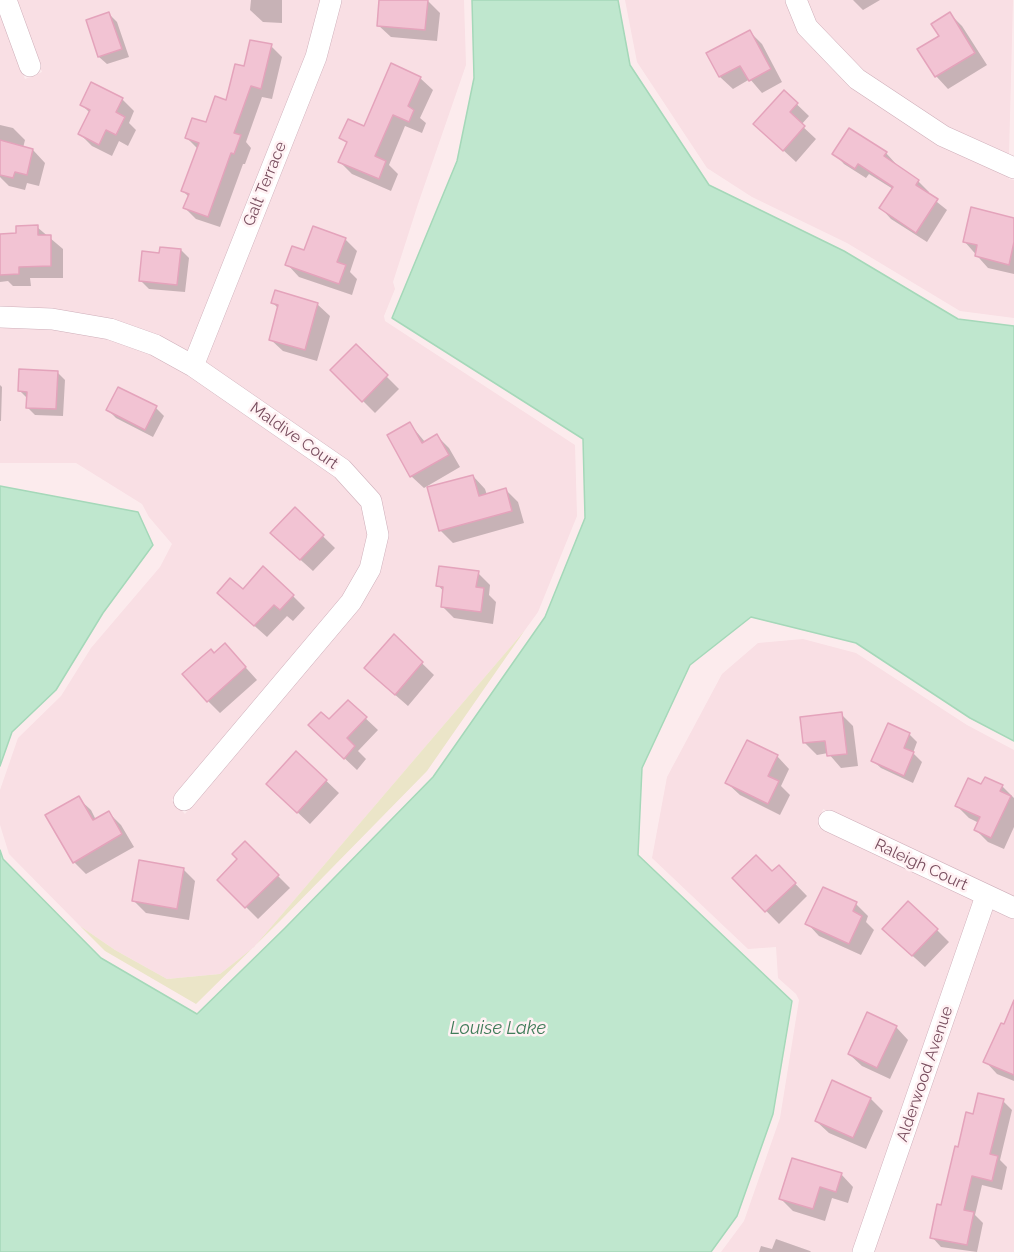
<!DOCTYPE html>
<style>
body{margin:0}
canvas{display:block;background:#fcebed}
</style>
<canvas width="1014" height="1252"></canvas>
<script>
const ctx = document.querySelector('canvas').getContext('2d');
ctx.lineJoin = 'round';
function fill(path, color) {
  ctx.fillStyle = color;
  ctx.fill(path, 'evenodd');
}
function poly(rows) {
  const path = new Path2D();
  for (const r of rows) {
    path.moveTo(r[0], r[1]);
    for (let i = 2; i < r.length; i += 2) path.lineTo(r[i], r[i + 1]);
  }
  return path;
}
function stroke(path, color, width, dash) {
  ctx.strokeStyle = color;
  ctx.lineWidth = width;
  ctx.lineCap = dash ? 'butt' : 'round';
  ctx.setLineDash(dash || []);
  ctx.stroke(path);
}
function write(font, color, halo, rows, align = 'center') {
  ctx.font = font + ' Raleway,sans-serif';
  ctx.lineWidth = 5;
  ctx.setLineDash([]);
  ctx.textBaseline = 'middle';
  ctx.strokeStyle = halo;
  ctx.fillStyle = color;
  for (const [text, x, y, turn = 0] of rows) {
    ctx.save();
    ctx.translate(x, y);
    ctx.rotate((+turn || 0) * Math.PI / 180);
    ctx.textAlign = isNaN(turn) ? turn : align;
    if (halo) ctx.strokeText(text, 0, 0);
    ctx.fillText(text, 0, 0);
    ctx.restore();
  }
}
fill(poly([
 [15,0,322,0,308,52,188,353,0,307,0,11,25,79,42,72],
 [339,0,464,0,466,65,418,204,393,282,395,289,384,316,385,321,575,445,577,516,538,612,525,630,254,947,220,974,167,979,115,950,80,926,9,854,0,825,0,790,18,738,61,696,91,648,160,567,172,544,149,517,142,504,76,463,0,463,0,327,52,328,109,338,152,354,189,375,336,477,363,506,369,534,362,564,344,595,172,800,185,814,358,609,379,499,204,363],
 [625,0,786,0,798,31,1008,176,1009,179,1014,180,1014,318,960,311,847,243,752,197,707,168,637,62],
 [806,0,1013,0,1009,155,946,127,862,71,814,22],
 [803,639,856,653,967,725,1014,750,1014,898,823,809,818,827,975,901,853,1252,721,1252,744,1221,780,1118,799,1000,796,994,778,978,776,947,748,949,652,858,667,777,722,674,758,643],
 [992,909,1014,919,1014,1252,873,1252]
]), '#f9dfe4');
fill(poly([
 [525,630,427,771,280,921,196,1004,105,951,80,926,115,950,167,979,220,974,254,947]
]), '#ebe5c8');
const water = poly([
 [472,0,618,0,630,65,709,185,844,251,958,319,1014,326,1014,741,970,718,856,643,751,617,690,665,642,768,638,855,792,1001,773,1114,737,1216,711,1252,0,1252,0,850,3,859,101,958,197,1014,285,928,433,777,545,617,585,518,583,439,392,318,457,161,474,78,472,0],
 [0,486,138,512,153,545,103,613,56,690,12,732,0,766,0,486]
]);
fill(water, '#bfe7ce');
stroke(water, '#a5d8b9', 1.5);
fill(poly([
 [251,0,282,0,282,23,263,22,250,10],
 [380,0,427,0,440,13,437,41,391,37,378,25],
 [853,0,880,0,863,10],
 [109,14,117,22,129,57,107,64,99,57],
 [950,14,962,26,987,65,948,89,936,76,941,36],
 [749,31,762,44,782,82,762,93,750,79,733,89,720,77,708,54],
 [271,46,282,57,272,99,262,97,246,142,251,148,245,164,243,164,220,227,196,219,185,208,189,197,183,191,198,149,187,138,207,124,227,102,245,68],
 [420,78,433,90,420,118,426,123,422,133,405,126,389,165,398,174,391,191,352,174,340,162,348,144,341,138,364,128],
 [784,92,809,116,801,125,816,139,796,162,768,136],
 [122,99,134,111,129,123,136,130,128,146,119,141,112,156,92,146,80,134,90,113,82,105],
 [0,125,13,128,25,140,23,148,33,150,45,163,39,186,27,183,25,190,9,186,0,177],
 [834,153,886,153,896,164,895,166,918,181,929,192,927,194,947,210,927,242,891,219,881,208,893,189,869,174,866,178,844,164],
 [1014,219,1014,274,988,268,964,241],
 [37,227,63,249,63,278,30,278,31,286,13,286,8,281,0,282,0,235,17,235],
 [345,239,357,251,350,272,357,279,352,295,299,277,287,264,305,252],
 [181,250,189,258,185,292,149,289,141,281],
 [273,303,317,304,330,316,317,361,283,351,270,339,279,309],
 [356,346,399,389,375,413,332,370],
 [57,372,65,380,63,416,35,415,27,407,28,399,20,391],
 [0,385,2,387,1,421,0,421],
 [156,408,164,416,153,437,116,418,108,410],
 [410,424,425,442,437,436,449,448,460,467,424,488,411,476],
 [473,476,485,489,487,495,506,490,518,502,524,523,453,543,440,530],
 [295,509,335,548,313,571,284,545],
 [478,573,490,585,489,595,496,602,493,624,454,618,442,606,444,592,438,585],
 [243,591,293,596,305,608,293,621,287,616,267,637,231,605],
 [394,636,434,675,408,706,378,680],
 [237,658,257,680,220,713,208,701],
 [348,702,378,730,358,751,366,759,357,770,322,737,329,722],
 [841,714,853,726,858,766,841,768,828,753,817,755,804,742],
 [909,734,917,742,913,753,922,762,913,783,881,768,873,761],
 [297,753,339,793,310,824,280,796],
 [777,756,789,769,781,786,790,795,780,815,740,795,727,783],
 [982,786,1002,786,1014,798,1014,827,1004,849,988,842,976,830,979,823,969,818,957,806],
 [78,798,91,810,96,820,108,812,121,825,134,847,86,874,74,862],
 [245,843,290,888,258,919,219,880,239,859],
 [779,867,807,896,779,924,734,878,772,873],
 [183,869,195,881,189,920,146,913,134,901],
 [856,904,868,916,866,922,874,930,861,955,819,936,807,923],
 [937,930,949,942,925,967,896,941],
 [1014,1004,1014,1081,997,1074,985,1061,1005,1026],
 [896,1027,908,1040,890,1079,862,1066,849,1054],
 [871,1099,883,1111,866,1149,829,1133,816,1121],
 [1003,1101,1012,1110,1000,1160,1007,1167,1002,1190,982,1185,975,1215,983,1223,977,1252,941,1247,932,1237,943,1207,959,1148,974,1116],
 [841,1174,853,1187,848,1203,832,1198,825,1221,793,1211,781,1199],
 [776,1239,810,1251,811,1252,759,1252,761,1246,772,1249]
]), '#0003');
const building = poly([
 [379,0,428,0,425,30,377,26,379,0],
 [109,12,122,49,98,57,86,20,109,12],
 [950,12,975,53,935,77,917,49,939,36,931,24,950,12],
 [750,30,771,69,749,81,740,66,719,77,706,53,750,30],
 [250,40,272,44,261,89,251,86,234,133,241,135,234,154,231,153,208,217,183,208,189,194,181,191,199,143,185,138,192,118,206,122,215,96,226,100,235,64,244,66,250,40],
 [391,63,421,77,408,106,414,110,409,122,393,115,375,156,386,161,379,179,338,162,347,142,339,138,348,119,364,126,391,63],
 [91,82,123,98,116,112,125,117,116,135,106,130,99,145,78,134,90,110,80,105,91,82],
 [784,90,798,103,790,112,805,126,783,151,753,124,784,90],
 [849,128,887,152,884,156,919,180,916,185,938,199,916,233,879,208,893,187,858,164,855,169,832,154,849,128],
 [0,140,33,149,27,175,15,172,13,178,0,175,0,140],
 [971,207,1014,218,1014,242,1009,265,975,256,977,245,963,242,971,207],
 [38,225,38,235,51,235,51,266,19,267,19,274,0,275,0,234,16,233,16,226,38,225],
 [313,226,346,238,337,262,346,265,339,284,285,265,292,246,304,250,313,226],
 [160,247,181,249,177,285,139,281,142,251,159,253,160,247],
 [275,290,318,303,305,350,269,340,278,305,271,303,275,290],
 [356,344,388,375,362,402,330,370,356,344],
 [19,369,58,371,56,409,26,408,27,392,18,391,19,369],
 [118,387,157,406,145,430,106,410,118,387],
 [410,422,422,443,437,434,449,455,410,477,387,435,410,422],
 [473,475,479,496,506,488,512,511,439,531,427,487,473,475],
 [295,507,324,535,300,560,270,533,295,507],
 [263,566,294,595,280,610,274,605,254,626,217,593,230,578,243,589,263,566],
 [439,566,479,571,476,587,484,588,481,612,441,607,443,587,436,586,439,566],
 [394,634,423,662,395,695,364,668,394,634],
 [225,643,246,667,207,702,182,674,211,649,214,653,225,643],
 [348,700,367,717,347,738,355,746,344,759,308,725,321,712,329,719,348,700],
 [842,712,847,754,827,756,825,741,803,743,800,717,842,712],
 [888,723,910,733,904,748,914,752,904,776,871,761,888,723],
 [747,740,778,755,768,776,779,781,768,804,725,783,747,740],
 [296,751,327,780,297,813,266,784,296,751],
 [985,777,1003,785,1000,791,1011,796,991,838,974,830,980,817,955,806,968,778,981,784,985,777],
 [79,796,93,820,109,811,122,834,73,863,45,815,79,796],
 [245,841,279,875,245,908,217,880,237,859,232,854,245,841],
 [756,855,772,871,779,865,796,883,765,912,732,878,756,855],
 [139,860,184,868,177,909,132,901,139,860],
 [823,887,857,902,853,911,862,916,849,944,805,924,823,887],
 [908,901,938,929,912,956,882,929,908,901],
 [1014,1000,1014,1075,983,1062,1001,1023,1004,1024,1014,1000],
 [867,1012,897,1026,877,1068,848,1054,867,1012],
 [832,1080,871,1098,853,1138,815,1121,832,1080],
 [978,1093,1004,1099,990,1154,998,1156,992,1181,972,1176,964,1210,974,1212,967,1245,930,1238,937,1204,941,1205,955,1146,958,1147,966,1112,973,1114,978,1093],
 [792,1158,842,1173,836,1192,820,1187,813,1209,779,1199,792,1158]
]);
fill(building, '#f2c3d3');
stroke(building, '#e4a3bb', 1.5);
const street = poly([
 [6,0,30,66],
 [796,0,807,27,857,79,943,136,1014,168],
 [0,317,52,319,110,329,155,345,193,366,342,469,371,501,378,535,370,569,351,602,184,800],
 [193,366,316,57,331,0],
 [829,821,1014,908],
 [863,1252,986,896]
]);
stroke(street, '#cfafba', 22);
stroke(street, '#fff', 21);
write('16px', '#784d5e', '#fff1f3', [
 ["Galt Terrace",265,184,-68],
 ["Maldive Court",294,436,35],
 ["Raleigh Court",921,865,25],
 ["Alderwood Avenue",925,1074,-71]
]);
write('italic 18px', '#407c59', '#fff1f3', [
 ["Louise Lake",498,1029]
]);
</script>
